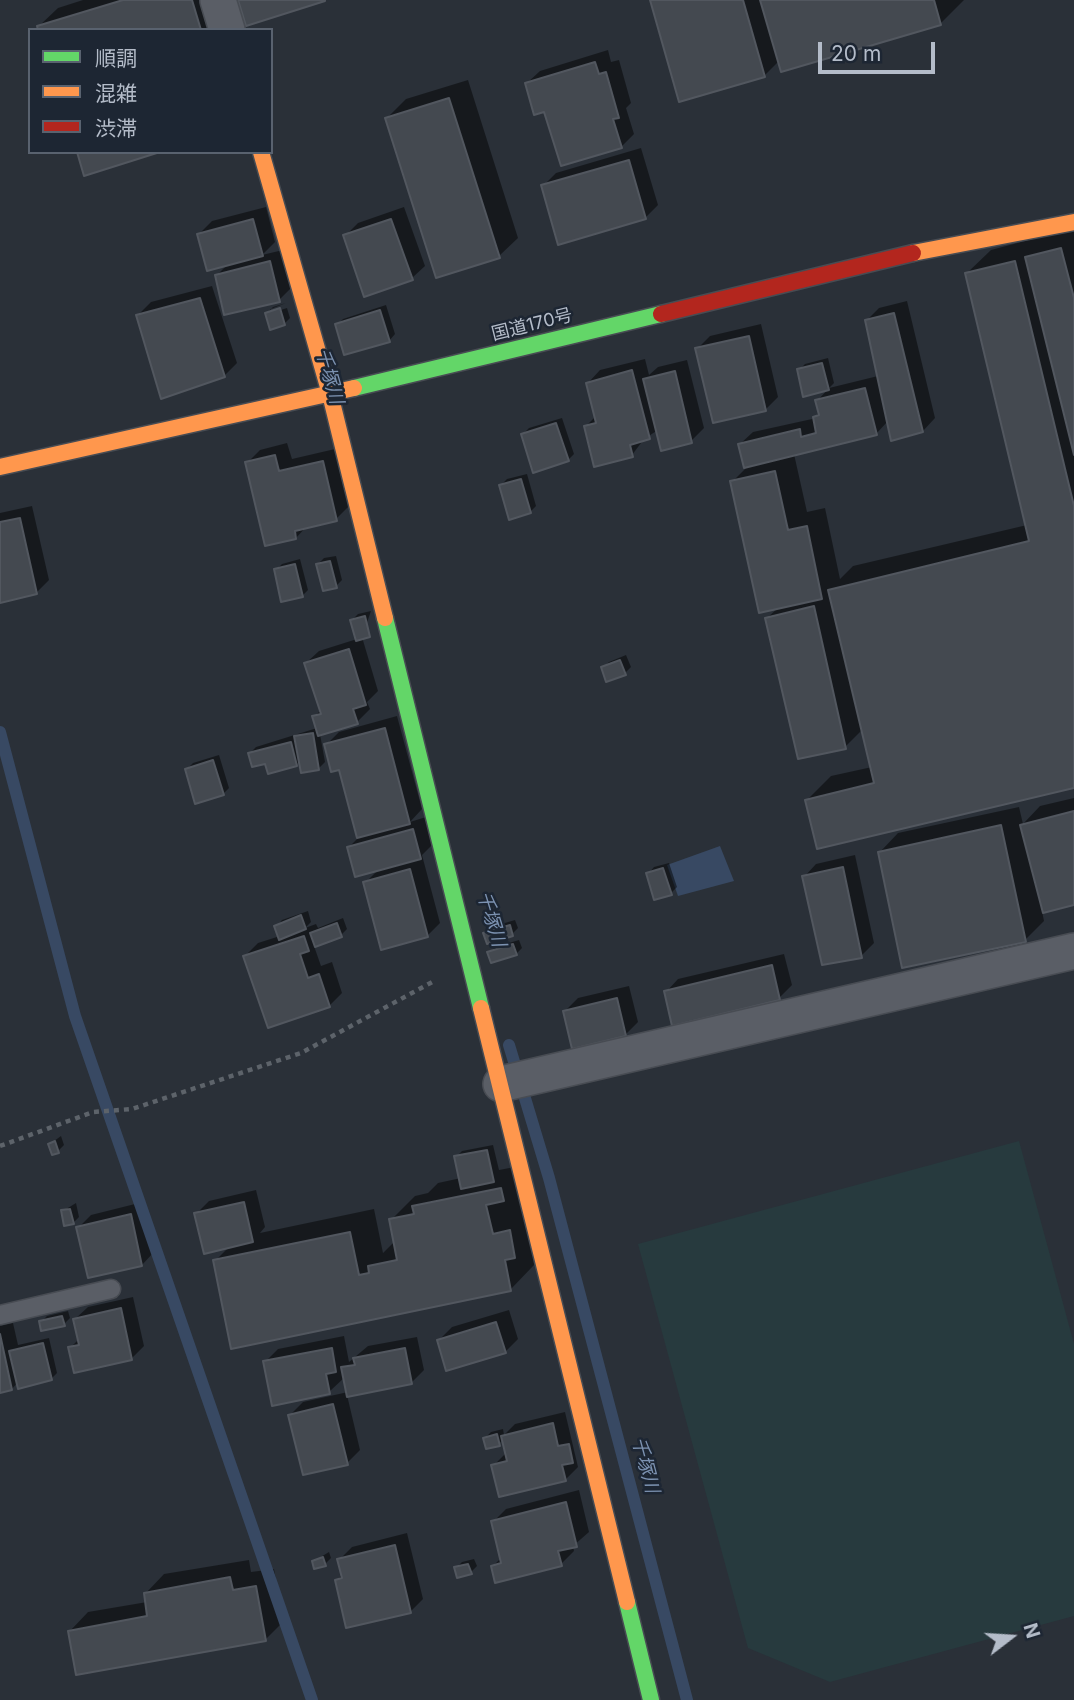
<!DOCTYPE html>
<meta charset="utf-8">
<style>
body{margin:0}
#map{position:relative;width:1074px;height:1700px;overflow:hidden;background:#2a3038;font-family:Inter,"Noto Sans JP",sans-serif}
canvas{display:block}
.legend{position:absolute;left:28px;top:28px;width:245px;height:126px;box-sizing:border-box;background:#1d2633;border:2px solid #59626f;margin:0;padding:9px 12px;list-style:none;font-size:21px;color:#b4bcc9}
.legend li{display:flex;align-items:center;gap:14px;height:35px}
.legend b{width:35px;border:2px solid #59626f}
.north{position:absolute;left:976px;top:1602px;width:70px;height:70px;-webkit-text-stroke:5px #1d2633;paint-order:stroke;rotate:73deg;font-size:19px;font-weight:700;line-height:28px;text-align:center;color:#b4bcc9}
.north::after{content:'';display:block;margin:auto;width:24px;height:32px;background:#b4bcc9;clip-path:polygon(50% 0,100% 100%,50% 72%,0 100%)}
.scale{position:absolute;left:818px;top:42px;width:117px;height:32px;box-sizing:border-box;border:4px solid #b4bcc9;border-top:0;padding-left:9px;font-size:21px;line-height:24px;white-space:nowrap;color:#b4bcc9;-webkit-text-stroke:5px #1d2633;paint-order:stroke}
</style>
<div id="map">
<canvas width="1074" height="1700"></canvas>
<ul class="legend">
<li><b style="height:9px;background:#63d668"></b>順調</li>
<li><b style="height:9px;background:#ff974d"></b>混雑</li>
<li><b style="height:9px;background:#b3261e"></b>渋滞</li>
</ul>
<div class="north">N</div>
<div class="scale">20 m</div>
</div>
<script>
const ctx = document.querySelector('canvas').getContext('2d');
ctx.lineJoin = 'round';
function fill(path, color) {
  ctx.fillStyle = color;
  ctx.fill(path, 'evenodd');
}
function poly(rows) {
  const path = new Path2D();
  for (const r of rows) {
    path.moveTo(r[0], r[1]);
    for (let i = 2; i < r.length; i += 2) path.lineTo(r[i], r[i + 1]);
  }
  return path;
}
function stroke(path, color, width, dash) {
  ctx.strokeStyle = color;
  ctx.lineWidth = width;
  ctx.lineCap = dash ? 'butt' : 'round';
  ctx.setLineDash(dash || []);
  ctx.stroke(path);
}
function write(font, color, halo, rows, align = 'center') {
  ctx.font = font + ' Inter,"Noto Sans JP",sans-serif';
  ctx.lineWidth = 5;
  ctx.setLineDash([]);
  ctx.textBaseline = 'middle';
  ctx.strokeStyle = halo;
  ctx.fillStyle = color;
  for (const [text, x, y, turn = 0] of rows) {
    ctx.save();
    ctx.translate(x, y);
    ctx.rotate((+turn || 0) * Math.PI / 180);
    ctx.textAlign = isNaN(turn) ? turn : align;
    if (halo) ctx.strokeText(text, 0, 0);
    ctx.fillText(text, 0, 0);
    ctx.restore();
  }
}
fill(poly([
 [1019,1141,1074,1344,1074,1616,830,1682,748,1648,638,1244]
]), '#273a3e');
fill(poly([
 [720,846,734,881,678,896,667,865]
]), '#384963');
fill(poly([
 [83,0,216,0,210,30,40,30,39,26,58,8],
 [652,0,964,0,941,23,783,70,780,60,764,76],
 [608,50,611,62,619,60,631,103,626,108,634,134,621,147,527,83,540,71],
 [468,80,518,238,499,256,387,118,406,99],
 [641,148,658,205,645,218,543,186,556,173],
 [266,207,275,242,262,255,283,250,292,287,279,300,217,275,229,263,199,234,212,221],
 [404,207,425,266,412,278,345,236,358,223],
 [1074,228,1074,786,807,800,831,776,872,767,863,729,845,747,767,618,779,607,732,482,746,468,740,444,753,432,812,419,820,412,817,401,829,388,804,394,799,370,805,364,828,358,834,383,829,388,878,376,867,320,879,308,907,301,935,418,923,431,888,421,876,434,794,454,807,512,825,508,840,579,853,566,1027,525,967,273,991,250],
 [212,286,237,363,224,376,138,315,151,302],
 [286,303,271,309,271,313,287,308,290,318,284,324,267,313,273,307],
 [386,305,395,334,389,341,337,325,343,319],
 [761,324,778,397,765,410,697,349,710,336],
 [645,359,649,375,658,367,687,360,704,428,691,441,658,430,644,439,632,455,586,426,596,416,588,383,600,370],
 [562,418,574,454,568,460,523,434,529,428],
 [287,443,292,459,335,449,349,506,336,519,307,526,296,538,247,463,260,450],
 [527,474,536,506,530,512,501,485,507,479],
 [32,506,49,580,36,593,0,601,0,513],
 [336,556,342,580,336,586,318,564,324,558],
 [300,559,308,590,302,596,276,570,282,564],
 [371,611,362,637,378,691,367,702,370,709,357,722,320,734,325,762,319,768,300,761,296,765,267,762,250,753,256,747,317,728,314,717,321,710,306,663,319,651,357,639,352,620,358,614],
 [626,655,631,667,625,673,603,668,609,662],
 [397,716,422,809,410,822,426,817,433,844,422,855,440,923,427,936,365,883,380,868,349,847,359,837,340,768,326,745,339,732],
 [219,755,229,788,223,794,187,769,193,763],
 [1074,798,1074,903,1042,911,1044,921,1025,940,880,852,898,833,1019,807,1023,824,1040,806],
 [855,855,874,943,861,956,804,877,816,864],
 [669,863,677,887,671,893,648,874,654,867],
 [308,911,311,922,305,928,316,924,318,928,343,918,347,929,341,935,314,946,321,966,332,962,342,993,329,1006,245,956,258,943,280,936,276,927,282,920],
 [515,920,518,928,512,934,485,933,491,927],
 [519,940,522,948,516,954,489,953,495,947],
 [784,954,792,985,779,998,666,992,678,979],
 [629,986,638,1022,625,1035,565,1011,578,998],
 [61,1136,64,1145,58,1151,50,1144],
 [493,1145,499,1170,525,1165,534,1265,511,1289,233,1346,215,1261,231,1245,196,1214,209,1201,256,1190,265,1227,260,1233,374,1209,383,1253,394,1242,391,1220,415,1196,428,1193,438,1183,461,1178,456,1157,462,1151],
 [143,1202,154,1252,142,1265,78,1228,91,1215],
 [76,1203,79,1217,73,1223,63,1211],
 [133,1297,144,1346,131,1359,70,1348,79,1339,75,1319,88,1307],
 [509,1310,518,1339,505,1352,439,1340,452,1327],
 [68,1311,70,1318,64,1324,41,1322,47,1316],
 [13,1323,18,1345,49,1338,57,1373,51,1379,18,1382,12,1389,0,1391,0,1326],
 [344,1336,349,1362,368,1346,417,1337,424,1370,411,1383,347,1395,360,1450,347,1463,290,1415,303,1402,348,1392,345,1377,329,1392,265,1362,278,1349],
 [565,1412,578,1467,565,1480,493,1466,507,1452,503,1439,499,1444,485,1438,491,1432,503,1429,504,1435,515,1424],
 [579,1490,589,1532,573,1546,574,1551,561,1564,493,1566,502,1557,493,1522,506,1509],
 [407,1533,423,1599,411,1611,337,1580,343,1574,339,1560,352,1547],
 [329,1552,331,1558,325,1564,314,1561],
 [474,1559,477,1566,471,1572,456,1568,462,1562],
 [249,1560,251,1572,274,1569,284,1621,265,1640,70,1631,88,1612,147,1602,146,1593,164,1574]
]), '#0007');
stroke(poly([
 [0,732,75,1016,312,1700],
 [509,1045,549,1178,687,1700]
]), '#384963', 12);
const building = poly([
 [123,0,192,0,201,30,38,30,37,26,123,0],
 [238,0,325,0,325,1,246,26,238,0],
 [650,0,743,0,765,77,679,102,650,0],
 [760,0,934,0,941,25,781,72,760,0],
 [595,62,599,74,606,72,619,118,613,119,622,148,561,166,544,112,534,115,525,83,595,62],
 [449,98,500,258,436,278,385,118,449,98],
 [77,152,160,152,84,176,77,152],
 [629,160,646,219,558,245,541,185,629,160],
 [253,219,263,256,207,271,197,234,253,219],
 [391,219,413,280,364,297,343,235,391,219],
 [1061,248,1074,298,1074,455,1025,257,1061,248],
 [270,261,280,302,224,315,215,275,270,261],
 [1015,261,1074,506,1074,788,817,849,805,800,874,783,828,590,1029,541,965,273,1015,261],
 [200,298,225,377,161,399,136,315,200,298],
 [280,308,285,325,270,330,265,313,280,308],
 [380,310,390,342,344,355,335,324,380,310],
 [894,313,923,432,891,441,865,320,894,313],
 [749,336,766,411,713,423,695,348,749,336],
 [822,363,829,390,803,397,797,369,822,363],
 [632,370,650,439,630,445,633,457,594,467,584,426,596,423,586,383,632,370],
 [675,371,692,443,661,451,643,379,675,371],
 [865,388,877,435,744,468,738,444,800,429,801,437,816,433,813,417,819,415,815,400,865,388],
 [556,423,569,461,533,473,521,434,556,423],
 [275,455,279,471,323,461,337,521,295,531,296,539,265,546,245,462,275,455],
 [775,471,788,530,807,526,822,599,759,613,730,481,775,471],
 [521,479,531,513,509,520,499,485,521,479],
 [20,518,37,594,0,603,0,522,20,518],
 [330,561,337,588,323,591,316,564,330,561],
 [295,564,303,597,281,602,274,569,295,564],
 [814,606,846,749,798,759,765,618,814,606],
 [365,616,370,637,356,641,350,620,365,616],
 [349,649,366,705,353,709,358,724,318,736,312,716,321,714,304,663,349,649],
 [620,660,626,675,606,682,601,667,620,660],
 [385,728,410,824,357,838,339,770,331,772,324,744,385,728],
 [313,733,319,770,301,773,294,736,313,733],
 [291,742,297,766,268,774,265,764,252,767,248,753,291,742],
 [213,760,224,795,195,804,185,769,213,760],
 [1074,811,1074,905,1043,913,1020,825,1074,811],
 [1001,825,1026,942,902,968,878,852,1001,825],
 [413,829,421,859,355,877,347,847,413,829],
 [843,867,862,958,822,965,802,876,843,867],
 [663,868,672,895,654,900,646,873,663,868],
 [410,869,428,937,381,950,363,882,410,869],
 [301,915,306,929,279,940,274,926,301,915],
 [337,923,342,937,315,947,310,933,337,923],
 [510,925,513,936,487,944,483,933,510,925],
 [304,936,309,951,300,954,308,978,319,974,330,1007,268,1028,243,956,304,936],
 [513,944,517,955,491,963,487,952,513,944],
 [772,965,780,1000,672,1026,664,991,772,965],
 [617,998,626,1036,572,1049,563,1011,617,998],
 [55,1141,59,1153,52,1155,48,1144,55,1141],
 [487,1150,494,1182,461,1189,454,1156,487,1150],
 [501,1188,504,1201,486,1205,493,1234,510,1230,515,1258,505,1260,511,1291,231,1349,213,1260,350,1232,359,1275,369,1273,368,1266,397,1260,389,1219,414,1214,412,1206,501,1188],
 [244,1202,253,1242,204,1254,194,1213,244,1202],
 [70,1209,74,1224,64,1226,61,1210,70,1209],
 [131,1214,142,1266,88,1278,76,1227,131,1214],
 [121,1308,132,1360,74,1373,68,1347,79,1345,73,1319,121,1308],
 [62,1316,65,1326,41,1331,39,1321,62,1316],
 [496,1322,506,1353,446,1371,437,1340,496,1322],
 [0,1334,12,1390,0,1393,0,1334],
 [43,1343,52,1380,18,1389,9,1351,43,1343],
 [332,1348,336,1372,326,1374,330,1394,272,1406,263,1361,332,1348],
 [405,1348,412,1384,347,1397,341,1367,355,1365,353,1358,405,1348],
 [333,1404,348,1465,303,1475,288,1415,333,1404],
 [553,1423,558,1446,569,1444,573,1463,562,1465,566,1481,499,1497,491,1465,507,1461,501,1436,553,1423],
 [497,1434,500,1446,486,1449,483,1438,497,1434],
 [566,1502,577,1547,558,1551,562,1566,495,1583,491,1566,501,1563,491,1521,566,1502],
 [395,1545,411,1613,346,1628,335,1580,342,1578,337,1559,395,1545],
 [323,1557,326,1566,314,1569,312,1561,323,1557],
 [468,1564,472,1574,457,1578,454,1567,468,1564],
 [230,1577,233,1590,256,1586,266,1641,76,1675,68,1631,147,1616,144,1593,230,1577]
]);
fill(building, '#444950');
stroke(building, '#52575f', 2);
const lane = poly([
 [0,1315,111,1289]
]);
const street = poly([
 [218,0,227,30],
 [501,1084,1074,951]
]);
const fast = poly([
 [354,388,661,314],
 [385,618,481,1008],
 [627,1602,651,1700]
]);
const slow = poly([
 [261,152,330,394,385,618],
 [913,253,1074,222],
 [0,467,354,388],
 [481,1008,627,1602]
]);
const jam = poly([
 [661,314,913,253]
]);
stroke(lane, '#484c53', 21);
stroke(street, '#484c53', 38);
stroke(fast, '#484c53', 19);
stroke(slow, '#484c53', 19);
stroke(jam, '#484c53', 19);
stroke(poly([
 [0,1146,93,1112,132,1109,301,1053,436,980]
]), '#5d636a', 4.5, [5, 5]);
stroke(lane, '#5a5e66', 18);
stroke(street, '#5a5e66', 35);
stroke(fast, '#63d668', 16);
stroke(slow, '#ff974d', 16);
stroke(jam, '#b3261e', 16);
write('18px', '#b4bcc9', '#1d2633', [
 ["国道170号",532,325,-14]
]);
write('italic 19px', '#7c92b1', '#1d2633', [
 ["千塚川",329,376,74],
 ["千塚川",491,919,73],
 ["千塚川",645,1465,75]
]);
</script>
